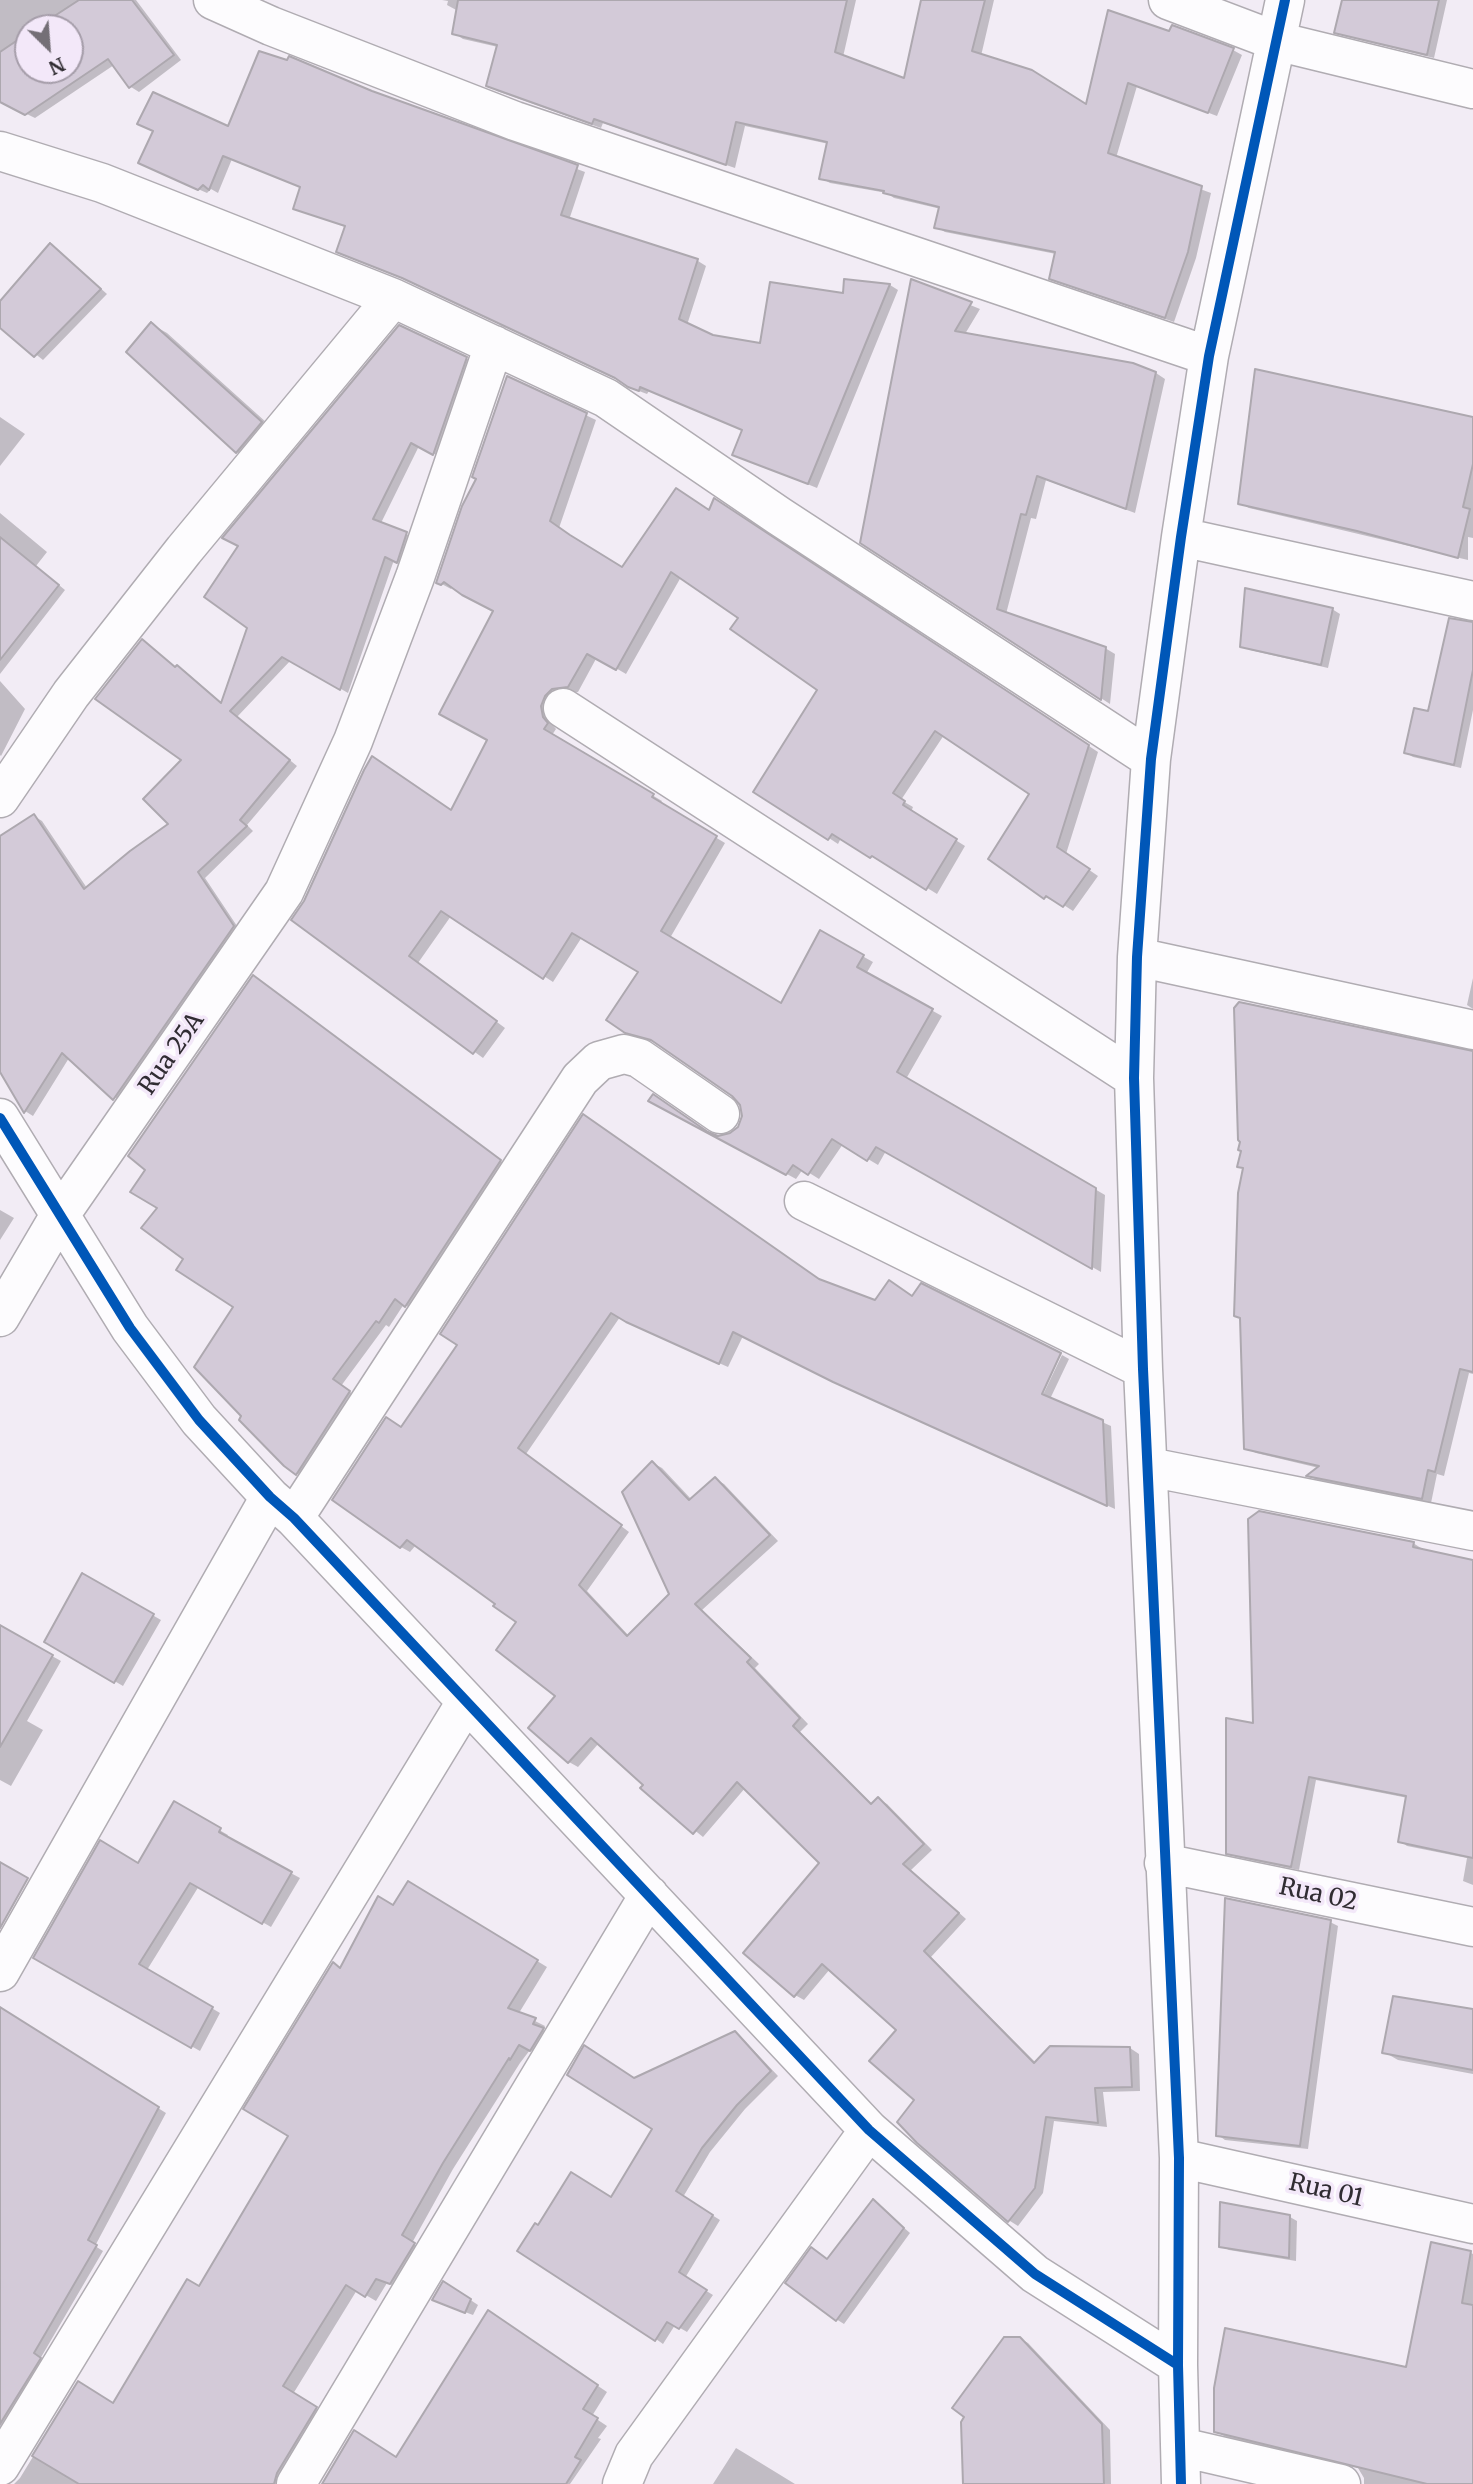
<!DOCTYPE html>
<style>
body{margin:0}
#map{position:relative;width:1473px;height:2484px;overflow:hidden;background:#f2ecf5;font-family:Merriweather,serif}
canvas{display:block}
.north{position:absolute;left:14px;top:14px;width:70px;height:70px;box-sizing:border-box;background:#f3e8f9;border:2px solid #a59da9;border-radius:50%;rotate:155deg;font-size:19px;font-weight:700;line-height:28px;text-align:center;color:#302c32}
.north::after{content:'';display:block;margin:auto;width:24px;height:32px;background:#746f76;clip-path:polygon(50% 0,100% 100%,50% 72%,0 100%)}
</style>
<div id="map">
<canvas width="1473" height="2484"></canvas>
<div class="north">N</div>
</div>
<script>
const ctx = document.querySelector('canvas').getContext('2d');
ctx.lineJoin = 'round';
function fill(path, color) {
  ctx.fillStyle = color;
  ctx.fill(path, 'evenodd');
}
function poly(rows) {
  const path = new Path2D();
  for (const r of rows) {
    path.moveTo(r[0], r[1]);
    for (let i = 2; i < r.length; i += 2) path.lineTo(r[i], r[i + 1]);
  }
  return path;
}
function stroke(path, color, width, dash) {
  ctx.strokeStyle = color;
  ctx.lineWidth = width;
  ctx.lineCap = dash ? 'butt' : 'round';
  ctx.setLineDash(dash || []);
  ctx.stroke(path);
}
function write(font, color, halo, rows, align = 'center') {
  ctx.font = font + ' Merriweather,serif';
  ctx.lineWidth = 7;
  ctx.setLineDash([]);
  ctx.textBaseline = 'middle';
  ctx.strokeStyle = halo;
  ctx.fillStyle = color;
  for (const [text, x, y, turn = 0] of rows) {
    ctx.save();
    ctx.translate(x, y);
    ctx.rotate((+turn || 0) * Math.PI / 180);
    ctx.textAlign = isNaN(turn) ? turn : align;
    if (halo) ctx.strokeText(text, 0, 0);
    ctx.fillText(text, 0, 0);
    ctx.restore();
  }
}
fill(poly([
 [0,0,136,0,181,60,139,92,131,87,114,65,35,118,0,101],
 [28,28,70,28,70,70,28,70],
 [442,0,856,0,843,57,905,80,923,0,994,0,981,56,1087,106,1170,34,1233,50,1242,55,1217,116,1137,86,1116,158,1211,193,1196,258,1174,322,1060,283,1051,278,1056,254,945,232,936,227,941,209,894,198,887,193,830,183,821,178,829,144,745,126,735,168,603,123,601,128,497,91,488,85,498,47,463,39,454,33,458,11,447,5,448,1],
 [1344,0,1447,0,1434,58,1344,36,1336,32],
 [372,93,585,172,569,220,698,261,706,266,687,325,712,337,762,345,844,295,846,281,890,285,898,290,817,488,734,454,744,430,649,391,647,394,639,391,347,227,295,208,302,188,232,159,218,193,211,189,207,193,148,167,229,128],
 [57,250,107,294,43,360,0,326,0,304],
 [912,281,980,309,965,334,1156,373,1165,379,1135,513,1046,480,1036,519,1031,518,1006,614,1105,648,1115,654,1110,704,862,542],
 [151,324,167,333,277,432,253,461,237,452],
 [466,358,474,363,442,458,419,446,381,523,415,538,405,566,394,560,348,693,291,660,237,717,297,766,247,825,253,831,205,878,241,932,122,1103,69,1058,33,1116,25,1111,0,1068,0,838,34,816,42,821,87,888,171,825,184,760,176,668,185,671,223,704],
 [508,378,596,420,559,528,623,569,710,512,724,506,1098,752,1066,854,1098,876,1073,911,1056,900,1055,902,1045,897,990,859,1032,793,944,735,901,800,913,807,911,812,965,846,937,894,882,860,881,862,841,838,838,844,829,838,819,689,741,618,681,577,626,674,597,657,578,692,562,693,550,712,552,724,556,729,552,735,662,801,660,804,725,843,670,938,782,1005,821,933,873,962,866,974,942,1016,906,1079,1105,1195,1101,1272,886,1151,878,1165,843,1144,819,1179,803,1169,796,1179,719,1137,731,1135,739,1128,743,1117,742,1105,734,1095,660,1044,637,1037,626,1031,641,972,582,937,553,982,451,916,418,963,505,1028,483,1058,294,920,452,812,489,739,495,611,453,587,451,589,438,582,478,478],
 [0,417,25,434,0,466],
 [1473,420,1473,538,1468,537,1468,560,1249,508,1240,503],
 [0,513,47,552,36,566,65,590,0,674],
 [1332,609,1340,614,1328,668,1250,650,1242,646],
 [1473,630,1473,710,1461,768,1413,757,1406,753],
 [0,681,25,709,1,756,0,755],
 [1473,978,1473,1009,1467,1005],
 [263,983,509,1167,415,1311,404,1304,389,1327,386,1325,341,1386,359,1398,306,1478,297,1473,243,1416,235,1307,185,1258,159,1208],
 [1473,1053,1473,1374,1469,1373,1444,1476,1437,1474,1431,1503,1317,1480,1309,1476,1319,1468,1256,1453,1246,1448,1244,1169,1239,1166],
 [0,1210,14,1218,0,1240],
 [822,1282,1039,1403,1062,1355,1069,1359,1050,1399,1111,1426,1115,1509,844,1387,743,1336,728,1367,637,1327,620,1317,526,1454,629,1532,587,1591,629,1636,671,1595,653,1463,662,1468,692,1500,715,1479,724,1484,778,1541,702,1610,759,1664,755,1668,808,1724,800,1732,873,1805,878,1799,887,1804,932,1850,911,1870,966,1919,931,1957,1036,2063,1130,2048,1139,2054,1140,2091,1103,2092,1107,2127,1054,2121,1043,2193,1018,2226,1010,2221,918,2141,916,2099,898,2030,830,1969,804,2000,795,1995,821,1863,746,1787,703,1837,642,1788,645,1784,599,1743,578,1767,569,1762,530,1728,557,1696,518,1622,497,1603,416,1545,410,1552,401,1547,402,1428,459,1345,442,1333],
 [1413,1543,1421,1548,1420,1551,1473,1561,1473,1885,1463,1881,1467,1858,1407,1846,1400,1841,1408,1798,1316,1780,1299,1870,1236,1857,1228,1852,1255,1725],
 [83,1575,161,1620,123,1686,46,1641],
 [0,1627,61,1661,27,1721,43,1730,11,1786,0,1780],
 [174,1804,228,1835,226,1838,300,1878,271,1927,199,1886,147,1970,220,2013,200,2051,35,1958,139,1865],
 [409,1883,547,1967,519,2013,545,2026,543,2030,553,2035,541,2056,530,2050,520,2063,453,2169,412,2243,424,2250,401,2289,387,2283,376,2301,357,2290,293,2394,326,2414,286,2484,14,2484,20,2478,78,2383,114,2405,200,2288,290,2135,334,1964,342,1969,394,1907],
 [1330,1922,1338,1926,1308,2149,1225,2140,1218,2135],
 [1473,2010,1473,2074,1398,2060,1384,2052],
 [4,2012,166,2113,95,2246,103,2251,40,2359,47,2363,0,2440,0,2019],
 [734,2033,742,2038,778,2076,745,2109,710,2152,683,2197,720,2220,685,2278,713,2295,687,2332,675,2325,663,2344,656,2339,539,2227,612,2199,655,2128,635,2080],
 [873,2201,910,2233,844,2324,836,2319],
 [1290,2217,1297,2221,1296,2261,1229,2250,1221,2246],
 [1471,2253,1473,2254,1473,2484,1364,2484,1364,2478,1358,2468,1226,2437,1215,2431,1408,2369],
 [451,2287,478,2305,473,2315,441,2303],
 [498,2319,607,2392,592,2416,607,2426,598,2438,601,2439,570,2484,323,2484,397,2459],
 [1019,2338,1028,2343,1110,2430,1111,2484,964,2484],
 [736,2448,746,2454,795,2484,713,2484]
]), '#0003');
const building = poly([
 [79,0,132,0,174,55,129,88,108,59,25,115,0,102,0,52,28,33,28,70,70,70,70,28,36,28,79,0],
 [458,0,847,0,835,52,904,78,921,0,985,0,972,51,1032,70,1086,104,1108,10,1169,31,1172,25,1234,48,1208,113,1128,83,1108,153,1202,186,1188,252,1165,318,1049,279,1055,252,934,228,939,207,883,193,884,191,819,179,827,142,736,122,726,165,594,119,592,124,486,86,497,45,452,34,458,0],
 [1342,0,1439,0,1427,55,1334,33,1342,0],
 [259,51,287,60,289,56,372,91,578,165,561,215,698,259,679,319,713,335,760,343,770,282,843,293,844,279,890,284,808,484,732,455,742,430,640,387,639,391,628,387,615,378,402,278,336,252,345,226,293,209,300,187,223,156,209,190,203,185,198,190,138,163,153,131,137,124,153,92,228,126,259,51],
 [50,243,101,289,34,357,0,328,0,301,50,243],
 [911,279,972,302,955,331,1133,363,1156,372,1126,509,1037,476,1026,515,1021,514,997,609,1106,647,1101,700,860,543,911,279],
 [151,322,262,422,236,453,126,352,151,322],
 [399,325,467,357,433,455,411,443,373,519,407,532,397,563,385,557,340,690,282,657,230,711,290,760,240,820,247,826,198,872,234,926,113,1100,62,1053,24,1113,0,1072,0,836,34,814,84,889,130,851,168,824,143,799,181,760,95,699,142,639,175,667,177,665,221,703,247,628,204,597,238,546,222,538,399,325],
 [1255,369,1473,417,1473,464,1463,507,1470,509,1458,558,1357,531,1238,504,1255,369],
 [507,376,587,413,550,521,570,535,622,567,676,488,709,510,714,498,1089,745,1057,847,1090,869,1063,907,1046,896,1044,899,988,859,1029,794,935,731,893,793,905,801,903,805,957,839,926,890,872,856,870,858,832,834,828,840,753,792,817,690,730,629,738,618,671,572,616,670,587,654,568,687,552,689,545,696,541,706,543,717,548,723,544,729,654,794,652,797,717,836,661,931,781,1003,820,930,864,955,857,967,933,1009,897,1072,1096,1188,1092,1269,876,1147,867,1161,832,1139,808,1175,793,1165,786,1175,648,1101,653,1094,708,1132,718,1136,730,1133,738,1127,742,1116,740,1105,732,1096,651,1040,625,1033,606,1020,638,972,572,933,543,979,441,911,409,956,497,1021,473,1054,291,920,304,901,364,770,372,756,451,810,487,740,439,714,493,611,462,595,444,582,441,585,436,583,462,506,476,479,472,477,507,376],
 [0,537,59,585,0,660,0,537],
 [1245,588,1333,608,1321,665,1240,647,1245,588],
 [1449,618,1473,622,1473,670,1454,765,1404,753,1414,708,1428,711,1449,618],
 [253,975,501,1160,405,1307,395,1299,379,1323,376,1321,333,1379,350,1391,296,1475,284,1466,239,1420,241,1416,194,1367,233,1307,176,1270,183,1259,141,1228,157,1208,130,1192,145,1170,128,1156,253,975],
 [1239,1002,1473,1051,1473,1372,1460,1369,1435,1472,1428,1470,1422,1499,1306,1476,1319,1466,1244,1449,1240,1318,1234,1316,1238,1193,1243,1168,1237,1167,1241,1151,1238,1150,1240,1142,1238,1140,1234,1008,1239,1002],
 [583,1114,819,1279,875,1300,889,1280,912,1296,921,1283,1061,1353,1042,1394,1103,1420,1107,1506,833,1382,733,1332,719,1364,626,1322,611,1313,518,1448,622,1525,579,1585,627,1636,669,1594,622,1492,652,1461,689,1500,715,1477,770,1535,695,1604,751,1658,747,1662,800,1718,793,1726,871,1804,878,1797,924,1844,903,1864,959,1913,924,1951,1034,2063,1050,2046,1130,2047,1132,2087,1095,2088,1098,2123,1046,2117,1035,2188,1008,2222,917,2143,897,2122,914,2100,869,2061,896,2030,822,1964,794,1997,743,1953,819,1863,737,1782,693,1834,640,1788,643,1785,591,1738,568,1763,528,1728,555,1696,496,1650,516,1622,493,1606,495,1604,407,1540,400,1548,332,1500,386,1417,401,1427,457,1345,440,1334,583,1114],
 [1259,1511,1414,1542,1413,1547,1473,1560,1473,1858,1398,1842,1406,1796,1309,1777,1291,1867,1226,1854,1226,1718,1253,1723,1248,1519,1259,1511],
 [82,1573,154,1614,114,1683,44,1642,82,1573],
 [0,1625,53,1655,0,1747,0,1625],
 [174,1801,221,1828,219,1832,292,1872,262,1924,190,1883,139,1964,213,2007,191,2048,33,1958,100,1840,138,1863,174,1801],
 [0,1862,28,1878,0,1928,0,1862],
 [408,1881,538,1960,508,2008,536,2018,533,2024,544,2028,530,2051,519,2045,510,2060,509,2058,443,2163,402,2235,415,2243,390,2284,376,2279,365,2297,346,2285,283,2386,317,2407,277,2473,274,2484,79,2484,32,2456,78,2381,113,2403,187,2279,199,2286,288,2136,243,2109,333,1962,340,1968,378,1896,393,1905,408,1881],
 [1225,1898,1331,1920,1300,2146,1216,2136,1225,1898],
 [1393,1996,1473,2009,1473,2070,1382,2053,1393,1996],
 [0,2007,159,2107,88,2240,97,2245,34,2353,41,2358,0,2424,0,2007],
 [735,2031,771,2071,737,2105,702,2148,676,2191,713,2215,679,2272,707,2290,679,2329,667,2322,655,2341,517,2251,535,2223,538,2225,571,2172,611,2197,652,2129,567,2075,584,2045,634,2078,735,2031],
 [873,2199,904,2228,836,2321,785,2283,811,2247,827,2259,873,2199],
 [1220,2202,1290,2215,1289,2258,1219,2247,1220,2202],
 [1431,2242,1471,2251,1462,2303,1473,2305,1473,2484,1427,2484,1214,2432,1214,2388,1225,2328,1406,2367,1431,2242],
 [443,2281,471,2299,465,2313,432,2300,443,2281],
 [488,2310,598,2385,583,2409,598,2418,575,2457,581,2460,566,2484,322,2484,354,2430,396,2457,488,2310],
 [1004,2337,1020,2337,1102,2424,1104,2484,963,2484,961,2422,964,2417,952,2408,1004,2337]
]);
fill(building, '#d3cad8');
stroke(building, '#ada8af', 2);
const minor = poly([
 [213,0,271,26,515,121,1209,356],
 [1168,0,1276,41,1473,89],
 [0,151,102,183,393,298,606,398,779,516,1151,759],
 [1181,537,1473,601],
 [563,708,1134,1078],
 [0,798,71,694,184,550,393,298],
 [1137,957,1473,1030],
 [0,1118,130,1328,199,1420,270,1497,294,1518,869,2130,1035,2274,1178,2365],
 [804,1201,1143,1369],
 [0,1317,60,1215,284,892,353,741,415,577,494,345],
 [1149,1467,1473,1531],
 [294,1518,580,1079,599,1061,624,1054,639,1058,720,1114],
 [1164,1863,1473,1927],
 [0,1972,270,1497],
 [1179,2158,1473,2224],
 [1181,2447,1341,2484],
 [0,2466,466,1702],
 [296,2484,649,1895],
 [622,2484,634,2455,869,2130],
 [1181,2484,1178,2365,1179,2158,1143,1369,1134,1078,1137,957,1151,759,1181,537,1209,356,1285,0]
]);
stroke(minor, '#b0acb2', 41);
stroke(minor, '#fdfcfe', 38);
stroke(poly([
 [0,1118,130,1328,199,1420,270,1497,294,1518,869,2130,1035,2274,1178,2365],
 [1181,2484,1178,2365,1179,2158,1143,1369,1134,1078,1137,957,1151,759,1181,537,1209,356,1285,0]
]), '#0057b8', 10);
write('24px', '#302c32', '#f3e8f9', [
 ["Rua 25A",172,1054,-55],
 ["Rua 02",1318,1895,12],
 ["Rua 01",1326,2191,13]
]);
</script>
